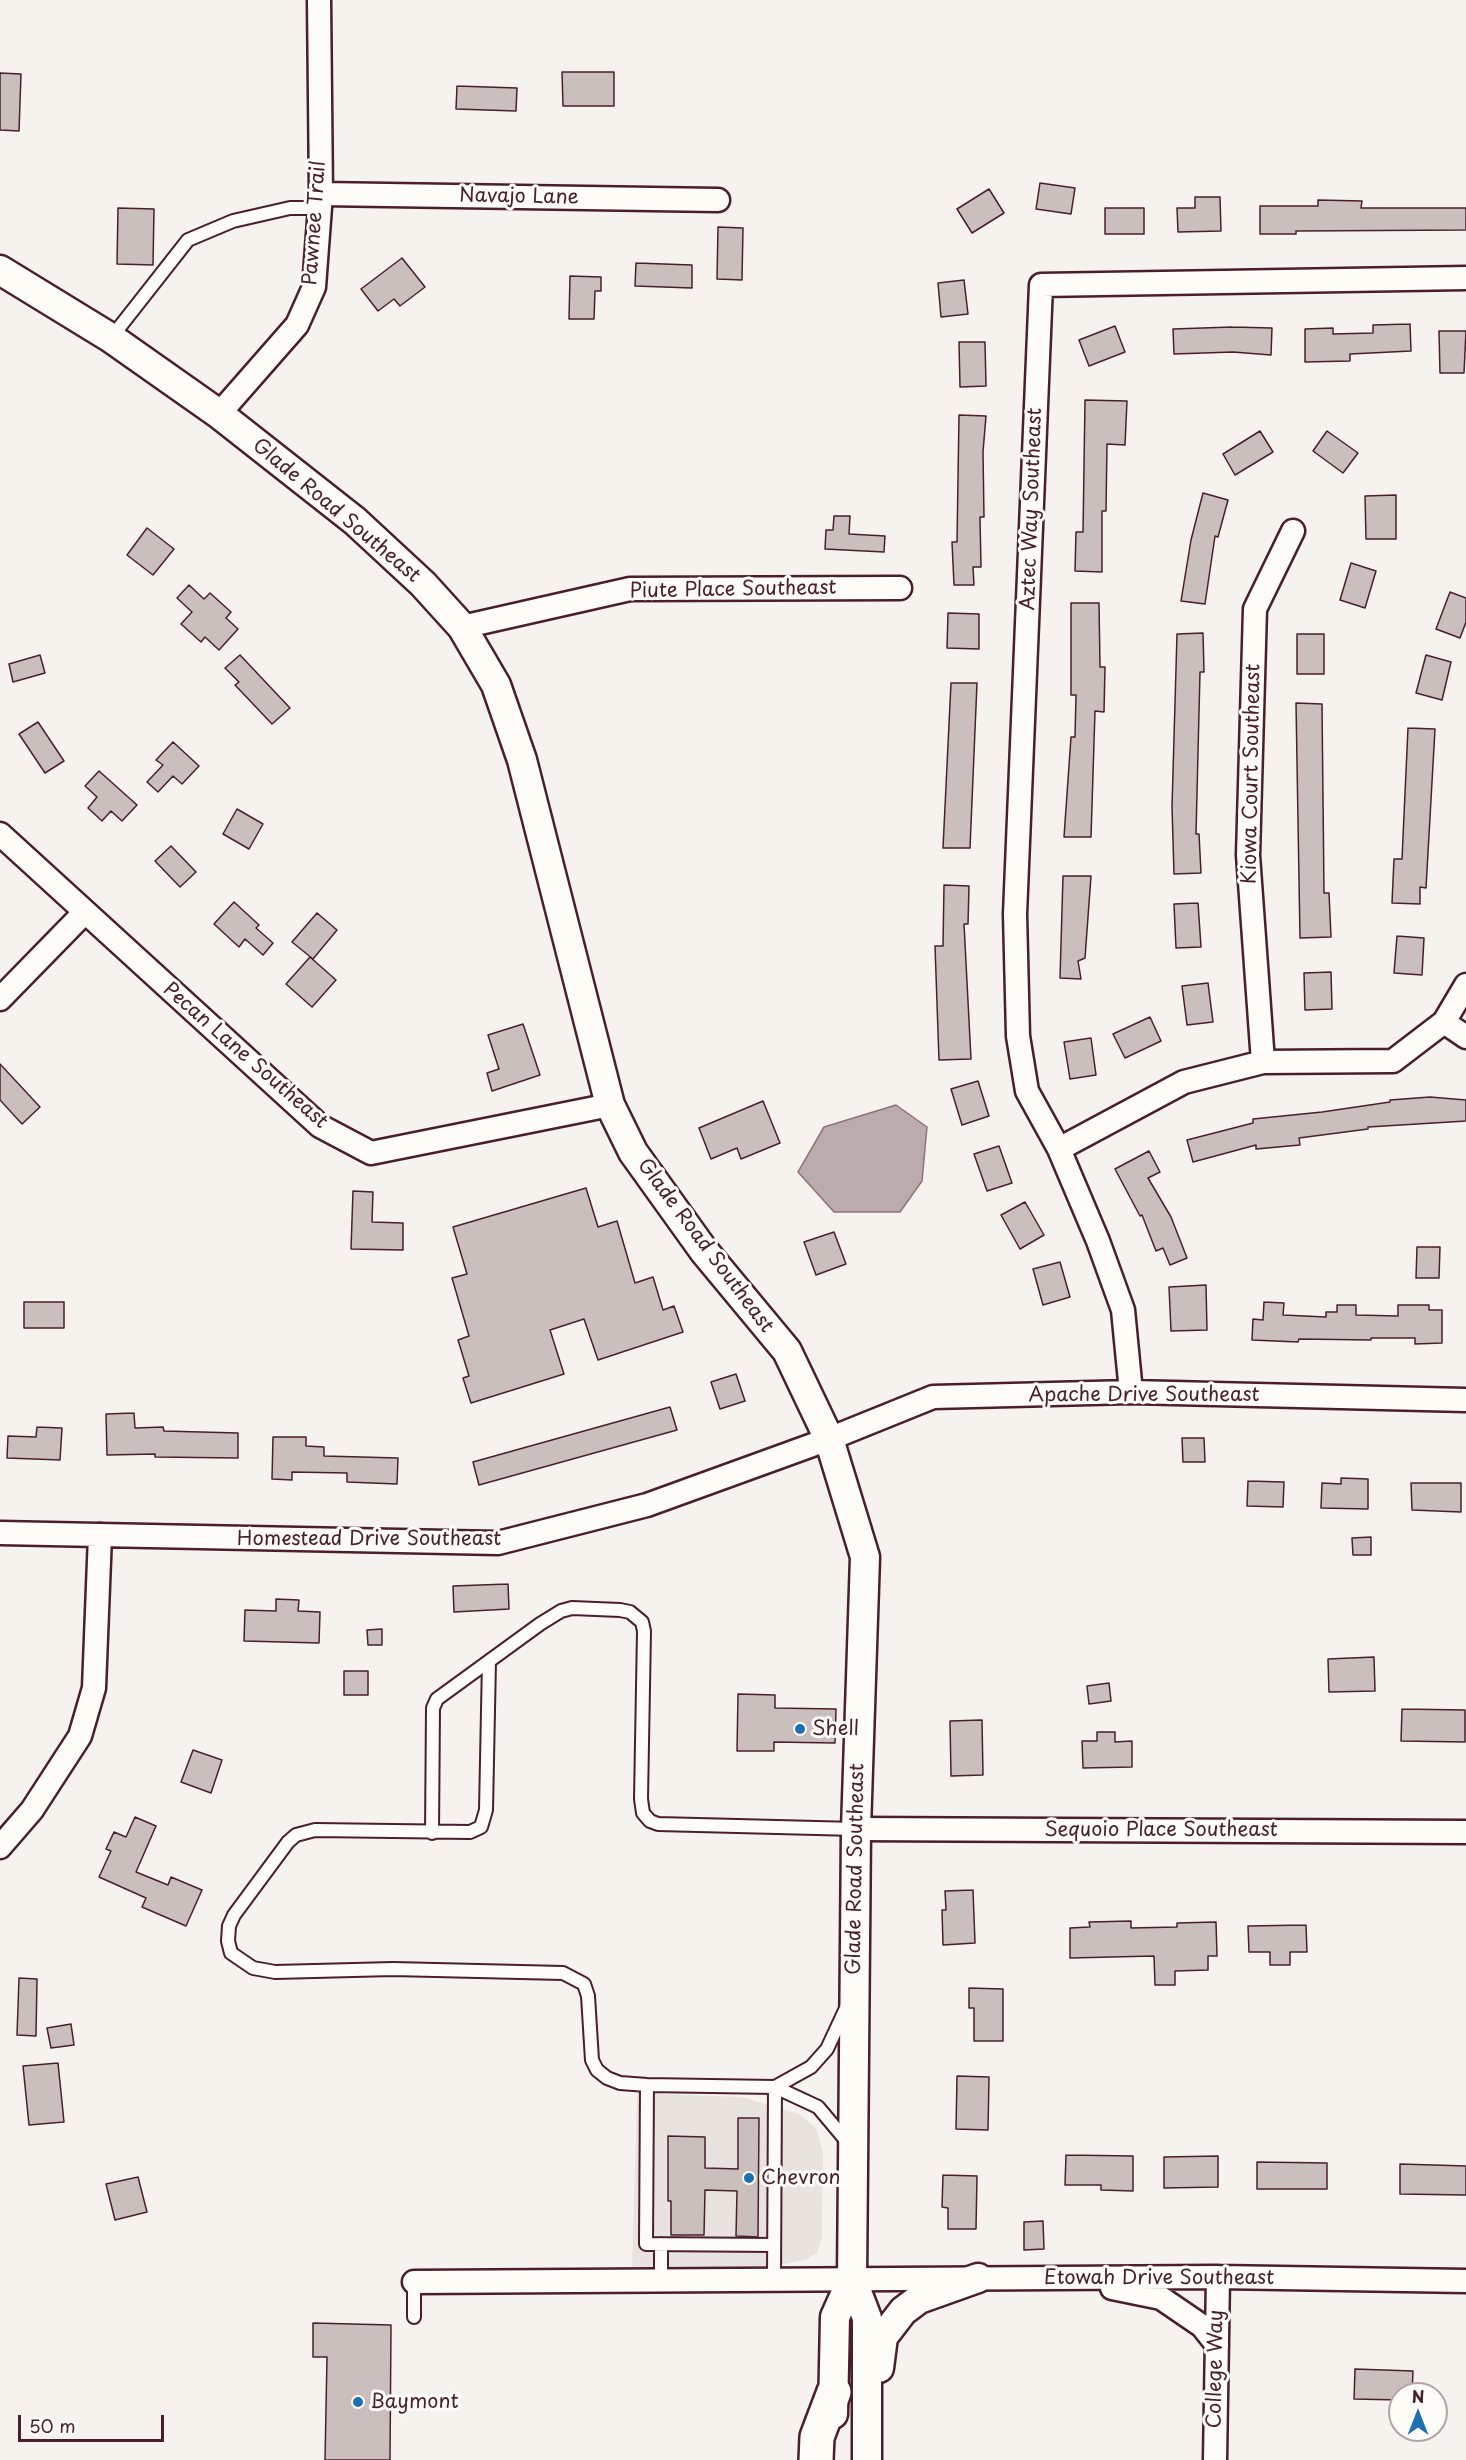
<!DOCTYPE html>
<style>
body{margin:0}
#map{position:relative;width:1466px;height:2460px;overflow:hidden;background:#f6f3ef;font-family:"Playpen Sans",sans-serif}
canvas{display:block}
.north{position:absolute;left:1388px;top:2382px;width:60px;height:60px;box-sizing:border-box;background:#fdfcf7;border:2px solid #b5a4a5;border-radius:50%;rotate:0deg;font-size:16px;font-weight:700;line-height:24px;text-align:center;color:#4a1f2b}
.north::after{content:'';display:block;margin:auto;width:21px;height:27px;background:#1f6fb2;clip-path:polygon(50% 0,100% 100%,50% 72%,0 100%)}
.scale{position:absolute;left:18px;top:2415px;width:146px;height:27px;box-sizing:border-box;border:3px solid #4a1f2b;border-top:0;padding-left:8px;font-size:18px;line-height:21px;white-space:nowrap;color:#4a1f2b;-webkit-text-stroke:4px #fdfcf7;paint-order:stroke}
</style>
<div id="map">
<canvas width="1466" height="2460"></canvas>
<div class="north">N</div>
<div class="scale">50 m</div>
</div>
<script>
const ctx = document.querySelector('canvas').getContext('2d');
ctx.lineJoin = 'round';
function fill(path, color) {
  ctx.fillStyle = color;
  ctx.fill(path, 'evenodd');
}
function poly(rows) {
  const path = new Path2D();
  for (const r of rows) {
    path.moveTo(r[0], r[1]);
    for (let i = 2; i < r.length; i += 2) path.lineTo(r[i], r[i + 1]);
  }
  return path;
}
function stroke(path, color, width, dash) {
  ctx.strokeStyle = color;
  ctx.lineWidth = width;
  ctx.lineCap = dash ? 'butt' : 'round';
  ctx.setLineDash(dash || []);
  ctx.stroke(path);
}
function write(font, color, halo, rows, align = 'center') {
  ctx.font = font + ' "Playpen Sans",sans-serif';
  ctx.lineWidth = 6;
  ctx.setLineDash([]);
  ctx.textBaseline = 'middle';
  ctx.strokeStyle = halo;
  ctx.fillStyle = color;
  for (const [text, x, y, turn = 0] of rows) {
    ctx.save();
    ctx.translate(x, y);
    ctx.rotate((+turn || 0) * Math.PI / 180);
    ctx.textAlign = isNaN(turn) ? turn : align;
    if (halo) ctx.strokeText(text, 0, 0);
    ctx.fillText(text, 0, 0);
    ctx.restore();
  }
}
fill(poly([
 [637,2093,742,2097,799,2114,816,2128,823,2152,822,2237,817,2253,805,2260,746,2271,632,2269]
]), '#e9e3e0');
const water = poly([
 [896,1105,927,1127,922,1181,900,1212,834,1212,798,1172,824,1127,896,1105]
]);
fill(water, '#bbabac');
stroke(water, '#8e7378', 1.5);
const building = poly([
 [562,72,614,72,614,106,563,106,562,72],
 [0,73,21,74,19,131,0,130,0,73],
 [457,86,517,88,516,111,456,109,457,86],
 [1040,183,1075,188,1071,214,1036,209,1040,183],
 [989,189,1004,213,972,233,957,209,989,189],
 [1195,197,1220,197,1221,231,1178,232,1177,208,1195,208,1195,197],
 [1318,200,1362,201,1361,208,1466,208,1466,230,1296,231,1296,234,1260,234,1260,206,1318,206,1318,200],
 [118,208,154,209,153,265,117,264,118,208],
 [1105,208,1144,208,1144,234,1105,234,1105,208],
 [718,227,743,228,742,280,717,279,718,227],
 [402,258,425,287,400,306,394,299,378,311,361,289,402,258],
 [636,263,692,265,692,288,635,286,636,263],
 [570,276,601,277,601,291,595,291,594,319,569,319,570,276],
 [964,280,968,314,941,317,938,283,964,280],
 [1410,324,1411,351,1350,354,1350,361,1305,362,1305,329,1333,328,1333,334,1373,333,1373,325,1410,324],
 [1115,326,1125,352,1089,366,1079,340,1115,326],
 [1232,327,1272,328,1271,355,1233,352,1174,354,1173,329,1232,327],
 [1439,331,1466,331,1464,373,1440,373,1439,331],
 [959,342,985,342,986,386,960,387,959,342],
 [1085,400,1127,401,1125,445,1107,444,1106,511,1102,511,1102,572,1075,571,1076,532,1083,532,1085,400],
 [959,415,986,416,983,452,984,517,980,517,981,567,973,567,974,585,954,585,952,542,957,542,959,415],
 [1260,431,1273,452,1235,475,1223,454,1260,431],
 [1327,431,1358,453,1343,473,1313,451,1327,431],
 [1203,493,1228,500,1218,537,1215,536,1205,604,1181,601,1191,540,1203,493],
 [1396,495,1396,539,1366,539,1365,496,1396,495],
 [834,516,850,516,849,534,885,536,884,552,825,549,826,530,833,530,834,516],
 [147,528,174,549,153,575,127,555,147,528],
 [1351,563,1376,571,1365,608,1340,600,1351,563],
 [189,585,204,599,210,593,231,612,226,618,238,629,219,650,205,637,201,642,181,624,192,612,177,598,189,585],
 [1450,592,1466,598,1466,622,1460,638,1436,629,1450,592],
 [1071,603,1099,603,1100,667,1105,667,1104,712,1095,711,1091,837,1064,837,1071,737,1075,737,1076,695,1071,695,1071,603],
 [948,613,979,614,979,649,947,648,948,613],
 [1203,633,1204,672,1200,672,1196,834,1199,834,1201,873,1174,874,1172,807,1177,634,1203,633],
 [1297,634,1324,634,1324,674,1297,674,1297,634],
 [40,655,45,673,13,682,9,664,40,655],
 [240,655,290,708,272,724,235,685,239,682,225,668,240,655],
 [1426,655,1451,662,1442,700,1416,693,1426,655],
 [951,683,977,683,970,848,943,848,951,683],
 [1296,703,1322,704,1324,893,1329,893,1331,937,1300,938,1296,703],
 [38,722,64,761,45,773,19,734,38,722],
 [1408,728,1435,729,1426,888,1420,887,1420,904,1392,903,1394,859,1402,859,1408,728],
 [173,742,199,766,182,784,173,776,158,792,147,782,163,765,156,760,173,742],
 [99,771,137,805,122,821,111,811,102,821,88,808,97,797,85,786,99,771],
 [237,809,263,824,249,849,223,834,237,809],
 [171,846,196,872,180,887,155,861,171,846],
 [1063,876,1091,876,1085,958,1078,961,1081,979,1060,978,1063,876],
 [944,885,969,886,968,924,964,924,971,1059,939,1060,935,946,943,946,944,885],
 [234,902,259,925,256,928,273,943,263,955,245,939,239,947,214,924,234,902],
 [1198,903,1201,947,1176,948,1174,904,1198,903],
 [317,913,337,930,313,959,292,942,317,913],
 [1397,936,1424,938,1422,975,1394,973,1397,936],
 [310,957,336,980,312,1007,286,984,310,957],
 [1331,972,1332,1009,1305,1010,1304,973,1331,972],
 [1208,983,1213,1022,1187,1025,1182,986,1208,983],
 [1150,1017,1161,1041,1125,1058,1113,1034,1150,1017],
 [523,1024,540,1075,492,1091,487,1073,499,1069,488,1035,523,1024],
 [1091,1038,1096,1075,1070,1079,1064,1042,1091,1038],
 [0,1064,40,1107,22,1124,0,1100,0,1064],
 [978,1081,989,1116,962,1125,951,1089,978,1081],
 [1430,1097,1466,1100,1466,1121,1368,1127,1368,1129,1299,1138,1300,1145,1256,1149,1256,1145,1193,1162,1187,1140,1253,1123,1253,1119,1322,1112,1390,1102,1390,1100,1430,1097],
 [763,1101,780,1143,741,1159,737,1148,711,1159,699,1128,763,1101],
 [999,1146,1012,1183,987,1191,974,1154,999,1146],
 [1149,1151,1160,1172,1148,1178,1171,1217,1187,1258,1170,1265,1163,1248,1156,1251,1142,1215,1140,1216,1115,1169,1149,1151],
 [586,1188,598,1227,617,1221,635,1283,653,1277,663,1310,674,1306,683,1332,598,1360,584,1319,550,1330,564,1374,471,1403,463,1378,469,1376,458,1340,469,1336,452,1278,467,1274,453,1227,586,1188],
 [353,1191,373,1192,372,1222,403,1223,403,1250,351,1249,353,1191],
 [1025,1202,1044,1235,1020,1249,1001,1215,1025,1202],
 [834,1232,846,1264,816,1275,804,1242,834,1232],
 [1417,1247,1440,1247,1439,1278,1416,1278,1417,1247],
 [1060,1262,1070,1297,1043,1305,1033,1269,1060,1262],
 [1206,1285,1207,1330,1171,1331,1169,1287,1206,1285],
 [24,1302,64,1302,64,1328,24,1328,24,1302],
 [1264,1302,1284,1303,1283,1315,1326,1317,1326,1312,1337,1312,1337,1305,1356,1305,1356,1315,1398,1316,1398,1305,1429,1305,1429,1310,1442,1310,1442,1343,1415,1344,1415,1338,1371,1338,1371,1340,1299,1339,1298,1342,1252,1340,1253,1319,1263,1320,1264,1302],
 [736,1374,745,1401,720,1409,711,1382,736,1374],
 [670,1407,677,1430,479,1485,473,1462,670,1407],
 [134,1413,135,1428,163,1427,164,1431,238,1433,238,1458,155,1457,155,1454,107,1455,106,1414,134,1413],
 [37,1427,62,1428,60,1460,7,1458,8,1436,36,1437,37,1427],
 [273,1437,306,1437,306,1446,324,1447,324,1456,398,1458,397,1484,347,1482,347,1473,292,1472,292,1480,272,1479,273,1437],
 [1182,1438,1204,1438,1205,1462,1183,1462,1182,1438],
 [1341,1478,1368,1479,1368,1509,1321,1508,1322,1483,1341,1484,1341,1478],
 [1248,1481,1284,1482,1283,1507,1247,1506,1248,1481],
 [1411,1483,1461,1483,1461,1512,1412,1510,1411,1483],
 [1371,1537,1371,1555,1353,1555,1352,1538,1371,1537],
 [508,1584,509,1609,454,1612,453,1586,508,1584],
 [276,1599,299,1600,298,1611,320,1612,319,1643,244,1641,245,1610,276,1611,276,1599],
 [382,1629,382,1645,368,1645,367,1630,382,1629],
 [1374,1657,1375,1691,1329,1692,1328,1659,1374,1657],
 [344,1671,368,1671,368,1695,344,1695,344,1671],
 [1109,1683,1111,1701,1089,1704,1087,1686,1109,1683],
 [738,1694,775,1695,775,1708,836,1709,835,1743,774,1742,774,1751,737,1751,738,1694],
 [1402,1709,1465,1710,1465,1742,1401,1741,1402,1709],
 [982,1720,983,1775,951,1776,950,1721,982,1720],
 [1097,1732,1115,1732,1115,1742,1132,1741,1132,1767,1083,1768,1082,1741,1097,1741,1097,1732],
 [193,1750,222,1760,211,1793,181,1782,193,1750],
 [135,1817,156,1826,136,1872,168,1885,171,1877,202,1890,186,1926,142,1907,146,1898,99,1877,111,1851,106,1849,114,1832,126,1837,135,1817],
 [973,1890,975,1943,943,1945,942,1910,946,1910,945,1891,973,1890],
 [1131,1921,1131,1928,1177,1927,1177,1923,1216,1922,1217,1956,1208,1956,1208,1970,1175,1971,1175,1985,1155,1985,1154,1956,1070,1958,1070,1928,1090,1927,1089,1922,1131,1921],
 [1306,1925,1307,1952,1290,1952,1290,1965,1270,1965,1270,1952,1249,1952,1248,1926,1306,1925],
 [19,1978,37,1979,36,2036,17,2035,19,1978],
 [969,1988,1003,1989,1003,2041,974,2041,974,2008,969,2008,969,1988],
 [71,2024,74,2045,51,2048,47,2028,71,2024],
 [58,2063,64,2122,29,2125,23,2066,58,2063],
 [957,2076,989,2077,988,2130,956,2129,957,2076],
 [738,2118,759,2118,758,2237,736,2236,737,2191,705,2190,704,2235,671,2235,671,2201,668,2201,668,2136,705,2137,705,2168,738,2169,738,2118],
 [1066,2155,1133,2156,1133,2191,1101,2190,1101,2185,1065,2185,1066,2155],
 [1218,2156,1218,2187,1164,2188,1164,2157,1218,2156],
 [1257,2162,1327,2163,1327,2189,1257,2189,1257,2162],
 [1400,2164,1466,2166,1466,2195,1400,2194,1400,2164],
 [943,2175,977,2176,976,2229,948,2229,948,2208,942,2207,943,2175],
 [138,2177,147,2212,115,2220,106,2184,138,2177],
 [1043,2221,1044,2249,1024,2250,1024,2222,1043,2221],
 [313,2323,391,2325,390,2460,325,2460,327,2357,313,2357,313,2323],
 [1355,2369,1413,2371,1412,2394,1400,2394,1400,2400,1354,2399,1355,2369]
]);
fill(building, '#cbbfbe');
stroke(building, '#4a1f2b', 1.5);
const service = poly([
 [111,338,188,240,233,221,290,208,320,208],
 [489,1661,486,1810,481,1827,470,1832,315,1830,296,1835,288,1842,234,1915,229,1926,228,1941,231,1953,253,1968,275,1972,393,1969,563,1973,584,1984,588,1996,592,2060,597,2070,607,2078,620,2083,647,2085,775,2087,774,2279],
 [432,1833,433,1708,437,1699,540,1624,561,1611,572,1608,620,1610,630,1612,642,1622,644,1631,641,1799,643,1813,650,1821,658,1824,856,1829],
 [847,2006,827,2049,811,2067,775,2087,818,2107,849,2144],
 [647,2085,646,2244,774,2245],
 [661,2280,661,2244],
 [414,2282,414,2317]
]);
const minor = poly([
 [321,194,718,200],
 [219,414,297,325,314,287,321,194,319,0],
 [462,627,630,589,900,588],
 [0,834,320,1126,371,1153,610,1105],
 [0,999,84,913],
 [1444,1022,1466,1037],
 [1263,1062,1248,855,1255,609,1293,531],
 [1059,1149,1027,1091,1018,1036,1015,914,1041,285,1466,278],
 [1131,1392,1123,1310,1098,1241,1059,1149,1184,1082,1263,1062,1393,1061,1444,1022,1466,985],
 [0,1533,498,1543,647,1505,829,1439,933,1397,1131,1392,1466,1400],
 [856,1829,1466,1832],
 [0,1847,32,1810,80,1736,94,1688,100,1535],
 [414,2282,1218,2277,1466,2281],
 [1112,2288,1161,2298,1202,2326,1217,2345],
 [1215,2460,1218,2277]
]);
const tertiary = poly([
 [0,270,111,338,219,414,355,521,423,584,462,627,496,685,522,760,610,1105,633,1152,704,1251,787,1351,829,1439,865,1557,856,1829,852,2279,867,2318,867,2460],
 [879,2368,883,2337,903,2311,919,2299,978,2278],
 [833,2414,835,2317,852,2279]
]);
const motorway = poly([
 [816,2460,817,2437,834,2392]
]);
stroke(service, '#4a1f2b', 16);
stroke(minor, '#4a1f2b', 27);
stroke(tertiary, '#4a1f2b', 33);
stroke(motorway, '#4a1f2b', 38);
stroke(service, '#fdfcf7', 12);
stroke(minor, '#fdfcf7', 22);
stroke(tertiary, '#fdfcf7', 28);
stroke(motorway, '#fdfcf7', 33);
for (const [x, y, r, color] of [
 [800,1729,6,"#1f6fb2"],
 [749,2178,6,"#1f6fb2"],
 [358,2402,6,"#1f6fb2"]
]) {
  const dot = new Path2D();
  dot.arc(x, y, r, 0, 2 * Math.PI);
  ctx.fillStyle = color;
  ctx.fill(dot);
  stroke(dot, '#fdfcf7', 2);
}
write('20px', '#4a1f2b', '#fdfcf7', [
 ["Navajo Lane",519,197,1],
 ["Pawnee Trail",315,223,-86],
 ["Aztec Way Southeast",1032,509,-88],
 ["Glade Road Southeast",336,511,40],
 ["Piute Place Southeast",733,590,-1],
 ["Kiowa Court Southeast",1252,774,-89],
 ["Pecan Lane Southeast",245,1056,41],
 ["Glade Road Southeast",705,1246,53],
 ["Apache Drive Southeast",1144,1395],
 ["Homestead Drive Southeast",369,1539],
 ["Sequoio Place Southeast",1161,1830],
 ["Glade Road Southeast",856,1869,-89],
 ["Etowah Drive Southeast",1159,2278],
 ["College Way",1216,2369,-89]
]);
write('20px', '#4a1f2b', '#fdfcf7', [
 ["Shell",812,1729],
 ["Chevron",761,2178],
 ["Baymont",370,2402]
], 'left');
</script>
